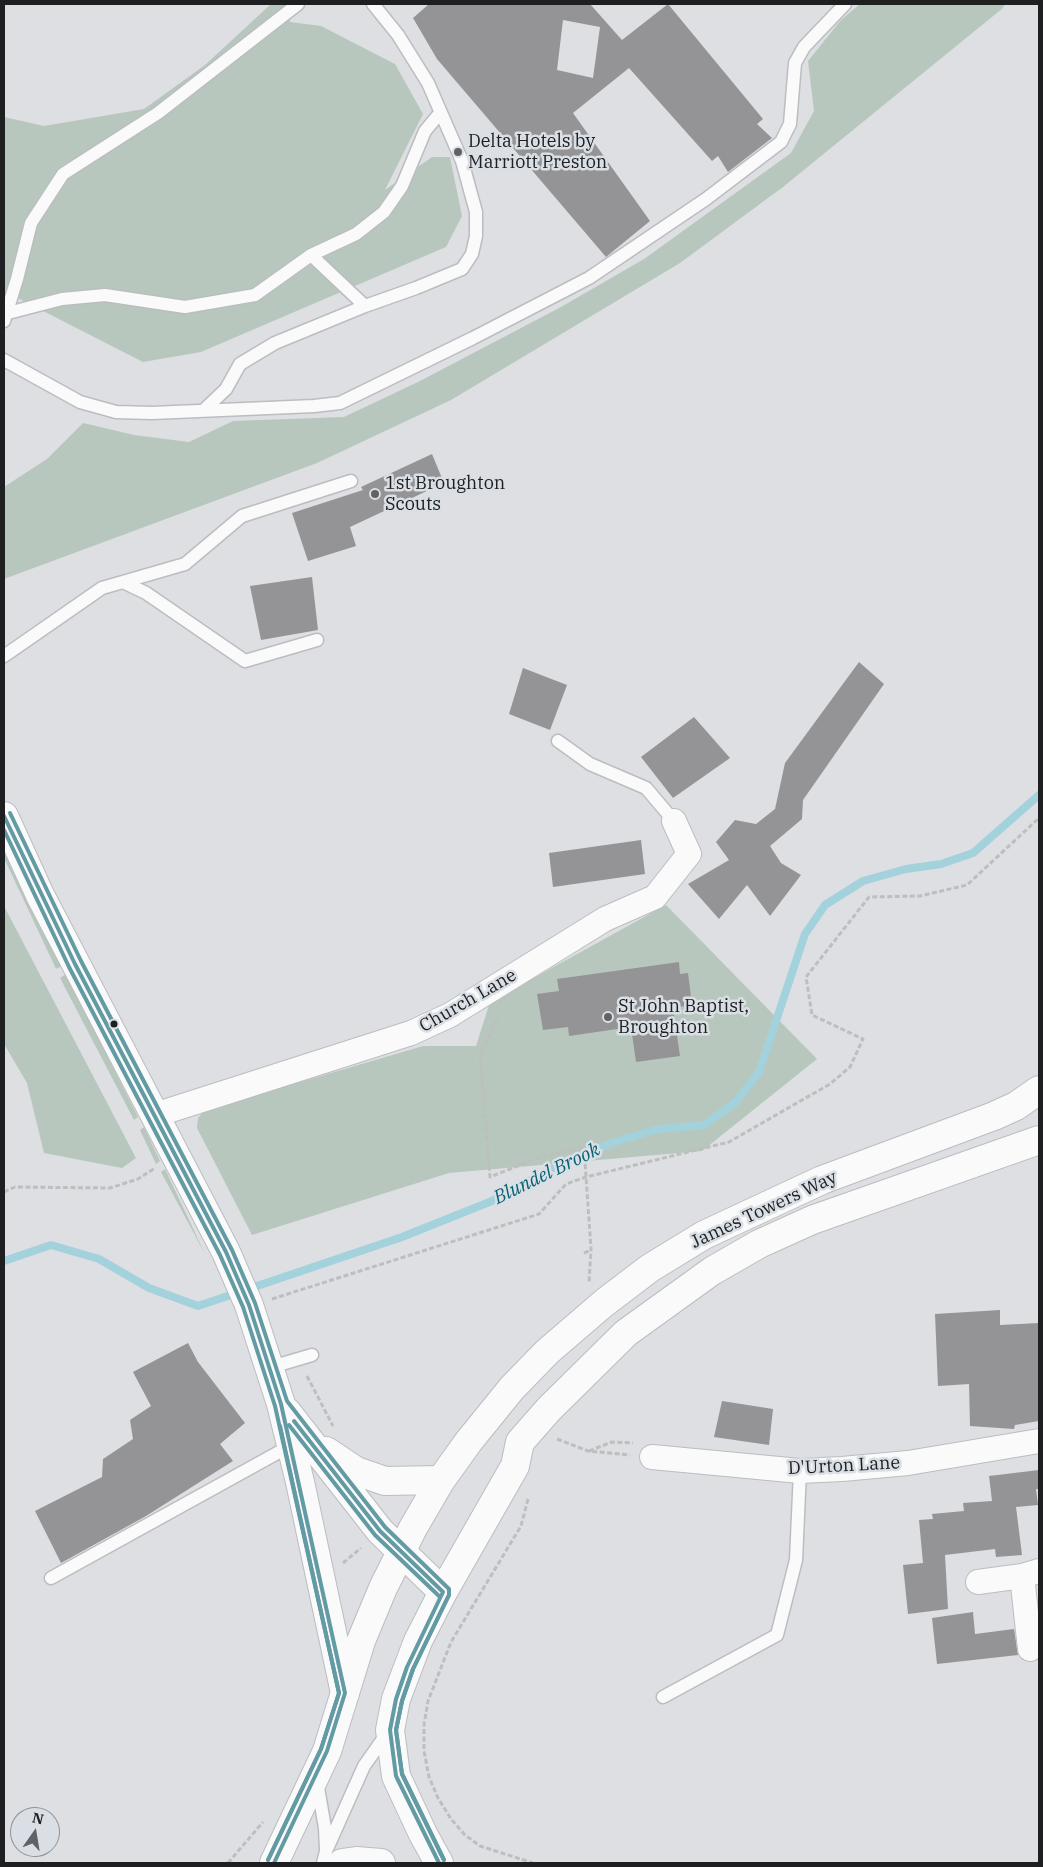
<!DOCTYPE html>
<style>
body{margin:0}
#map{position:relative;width:1043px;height:1867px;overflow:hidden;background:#dddfe2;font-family:"IBM Plex Serif",serif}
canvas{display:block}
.frame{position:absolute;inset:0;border:5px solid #1d1f21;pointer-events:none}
.north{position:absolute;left:10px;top:1807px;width:50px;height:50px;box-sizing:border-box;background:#dadfe5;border:1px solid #8e9297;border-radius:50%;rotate:13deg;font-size:14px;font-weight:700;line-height:20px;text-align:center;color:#1d1f21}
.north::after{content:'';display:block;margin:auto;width:18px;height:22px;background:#606265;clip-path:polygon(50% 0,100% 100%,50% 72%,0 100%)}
</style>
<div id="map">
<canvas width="1043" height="1867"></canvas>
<div class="frame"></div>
<div class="north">N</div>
</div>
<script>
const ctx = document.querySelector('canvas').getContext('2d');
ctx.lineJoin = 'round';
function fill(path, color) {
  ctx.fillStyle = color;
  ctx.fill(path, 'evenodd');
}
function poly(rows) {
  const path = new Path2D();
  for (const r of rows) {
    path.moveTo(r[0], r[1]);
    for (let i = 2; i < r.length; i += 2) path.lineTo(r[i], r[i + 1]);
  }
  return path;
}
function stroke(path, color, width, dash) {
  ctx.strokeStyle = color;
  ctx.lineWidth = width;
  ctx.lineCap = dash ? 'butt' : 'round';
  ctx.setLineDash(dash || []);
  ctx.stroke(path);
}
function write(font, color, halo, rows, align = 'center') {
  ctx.font = font + ' "IBM Plex Serif",serif';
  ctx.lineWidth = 5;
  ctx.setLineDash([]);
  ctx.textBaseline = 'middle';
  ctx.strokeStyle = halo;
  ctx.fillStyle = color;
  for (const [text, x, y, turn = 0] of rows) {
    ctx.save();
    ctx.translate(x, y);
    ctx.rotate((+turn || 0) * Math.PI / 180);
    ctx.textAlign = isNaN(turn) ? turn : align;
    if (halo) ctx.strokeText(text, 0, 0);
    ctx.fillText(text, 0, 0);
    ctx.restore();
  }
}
fill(poly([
 [271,4,289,4,290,22,321,26,395,64,423,114,385,190,432,157,450,157,462,216,446,247,201,352,143,362,4,291,4,117,44,126,144,109,205,65],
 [860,4,1005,4,1003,8,783,187,680,263,451,400,317,463,4,579,4,487,47,459,83,423,134,435,189,442,233,421,344,417,420,381,561,307,644,259,791,153,814,111,808,61,841,20],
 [4,844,62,966,56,969,4,858],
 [666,905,817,1059,702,1151,449,1173,252,1235,197,1128,198,1118,205,1110,423,1046,476,1046,490,1002],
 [4,906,136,1158,122,1168,44,1153,27,1083,4,1044],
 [66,974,138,1117,134,1120,60,978],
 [144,1127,160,1161,156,1164,140,1130],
 [165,1169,205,1254,161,1172]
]), '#b8c7bd');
stroke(poly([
 [4,1261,51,1245,99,1259,149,1288,198,1306,402,1237,492,1201,560,1164,612,1143,658,1129,704,1125,735,1103,759,1072,805,934,825,905,863,881,906,869,941,864,973,853,1039,795]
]), '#a3d1dc', 8);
fill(poly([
 [429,4,590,4,622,40,668,4,763,119,757,124,772,138,728,172,718,156,712,161,629,68,573,113,650,221,606,257,437,59,413,18],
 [563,20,600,27,593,78,557,70],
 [432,454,444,483,350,527,356,546,308,561,292,513,363,490,361,487],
 [312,577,318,630,261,640,250,586],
 [859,662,884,684,803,800,802,819,770,846,781,863,801,875,770,916,747,885,719,919,688,884,729,860,716,842,735,820,756,824,775,809,785,763],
 [523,668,567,685,550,730,509,714],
 [694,717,730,758,673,798,641,757],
 [641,840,645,874,553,887,549,853],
 [679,962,680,974,688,973,692,1005,673,1008,680,1056,636,1062,631,1027,569,1036,568,1027,543,1030,537,994,559,991,557,979],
 [1000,1310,1000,1325,1039,1323,1039,1421,1015,1425,1014,1429,970,1426,969,1384,938,1386,935,1314],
 [188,1343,198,1362,245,1423,220,1444,233,1461,146,1516,61,1563,35,1511,102,1477,103,1459,133,1439,130,1420,151,1406,133,1372],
 [722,1401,773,1409,769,1445,714,1437],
 [1039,1470,1039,1489,1036,1489,1038,1505,1016,1507,1022,1555,996,1557,995,1549,945,1555,948,1609,908,1614,903,1565,923,1563,919,1520,933,1519,932,1514,964,1511,963,1503,992,1501,989,1476],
 [973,1612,975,1634,1014,1629,1018,1655,937,1664,932,1618]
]), '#949496');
const service = poly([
 [365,306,416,288,462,269,472,254,476,236,476,212,462,161,428,83,398,35,373,4],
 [8,313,62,299,105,295,185,307,255,295,311,255,356,234,384,212,402,186,425,131,440,113],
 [4,321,17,279,31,223,63,174,158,113,298,4],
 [4,360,80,402,116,412,152,413,314,406,340,403,473,338,589,278,706,199,781,142,790,124,795,63,804,47,845,4],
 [205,409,226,389,240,364,275,343,365,306,311,255],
 [123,582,146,593,245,661,317,640],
 [4,656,102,588,185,564,242,516,351,481],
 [558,741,590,764,646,788,674,821],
 [268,1368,312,1355],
 [51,1578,290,1446],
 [663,1697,777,1635,796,1560,800,1471],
 [317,1782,325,1828,326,1849],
 [323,1863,326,1851,364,1766,388,1732]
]);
const minor = poly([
 [155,1115,411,1033,450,1015,605,919,655,897,689,854,674,821],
 [652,1457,800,1471,842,1469,908,1463,1039,1441],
 [1022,1576,1030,1649],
 [978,1582,1022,1576,1039,1571]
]);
const tertiary = poly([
 [4,816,40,895,226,1252,249,1305,281,1404,300,1482,345,1693],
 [287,1412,380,1531,443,1592],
 [326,1451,356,1471,385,1481,441,1480]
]);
const primary = poly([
 [274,1863,327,1751,361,1641,383,1588,413,1528,441,1480,469,1441,512,1388,547,1352,604,1303,650,1268,704,1235,822,1180,994,1116,1016,1106,1039,1090],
 [439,1863,423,1834,396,1776,390,1730,396,1699,418,1641,443,1592,515,1466,520,1442,549,1409,626,1333,712,1271,759,1244,812,1220,1039,1140]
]);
const trunk = poly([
 [342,1863,356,1861,381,1863]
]);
stroke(service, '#bbbdc0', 15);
stroke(minor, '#bbbdc0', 26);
stroke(tertiary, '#bbbdc0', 30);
stroke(primary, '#bbbdc0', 30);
stroke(trunk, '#bbbdc0', 30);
stroke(poly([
 [497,1020,480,1054,490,1177,538,1158,584,1147,591,1249,589,1283],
 [4,1192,15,1187,110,1188,138,1179,155,1168],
 [584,1253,591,1250],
 [272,1299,539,1214,566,1184,586,1177,729,1142,830,1084,850,1067,863,1039,812,1015,806,977,869,897,920,896,967,885,1039,818],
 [307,1376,333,1426],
 [557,1439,588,1451,630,1455],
 [589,1451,612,1442,633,1443],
 [528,1499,521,1526,451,1642,428,1701,424,1725,424,1751,429,1777,438,1798,451,1819,465,1835,480,1846,533,1863],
 [343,1563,361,1548],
 [228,1863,263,1822]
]), '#bdbfbf', 3, [5, 2.5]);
stroke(service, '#fafafb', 12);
stroke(minor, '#fafafb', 24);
stroke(tertiary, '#fafafb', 28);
stroke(primary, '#fafafb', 28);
stroke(trunk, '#fafafb', 28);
stroke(poly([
 [4,816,75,964,226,1252,249,1305,281,1404,345,1693,327,1751,274,1863],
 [294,1421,380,1531,443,1592],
 [439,1863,396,1776,390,1730,396,1699,407,1667,443,1592]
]), '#629ba4', 4);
stroke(poly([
 [4,830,69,967,220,1255,243,1307,275,1406,339,1693,321,1749,268,1860],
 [289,1425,375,1535,439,1596],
 [444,1860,402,1774,396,1730,402,1701,413,1669,449,1595]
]), '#629ba4', 4);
stroke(poly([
 [10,813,81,961,232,1250,255,1303,287,1401,385,1527,449,1589,449,1595,413,1669,402,1701,396,1730,402,1774,444,1860],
 [268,1860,321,1749,339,1693,280,1426]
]), '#629ba4', 4);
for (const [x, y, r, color] of [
 [458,152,5,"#606265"],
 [375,494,5,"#606265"],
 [608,1017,5,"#606265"],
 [114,1024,4.5,"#1d1f21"]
]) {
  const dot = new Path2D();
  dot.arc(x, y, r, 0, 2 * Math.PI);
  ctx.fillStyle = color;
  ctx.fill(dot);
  stroke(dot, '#dadfe5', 2);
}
write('18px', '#1d1f21', '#dadfe5', [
 ["Delta Hotels by",468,142],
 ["Marriott Preston",468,163],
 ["1st Broughton",385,484],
 ["Scouts",385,505],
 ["St John Baptist,",618,1007],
 ["Broughton",618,1028]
], 'left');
write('18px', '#1d1f21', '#dadfe5', [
 ["Church Lane",468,1001,-30],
 ["James Towers Way",764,1210,-25],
 ["D'Urton Lane",844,1466,-3]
]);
write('italic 19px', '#076373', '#dadfe5', [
 ["Blundel Brook",547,1174,-26]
]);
</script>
